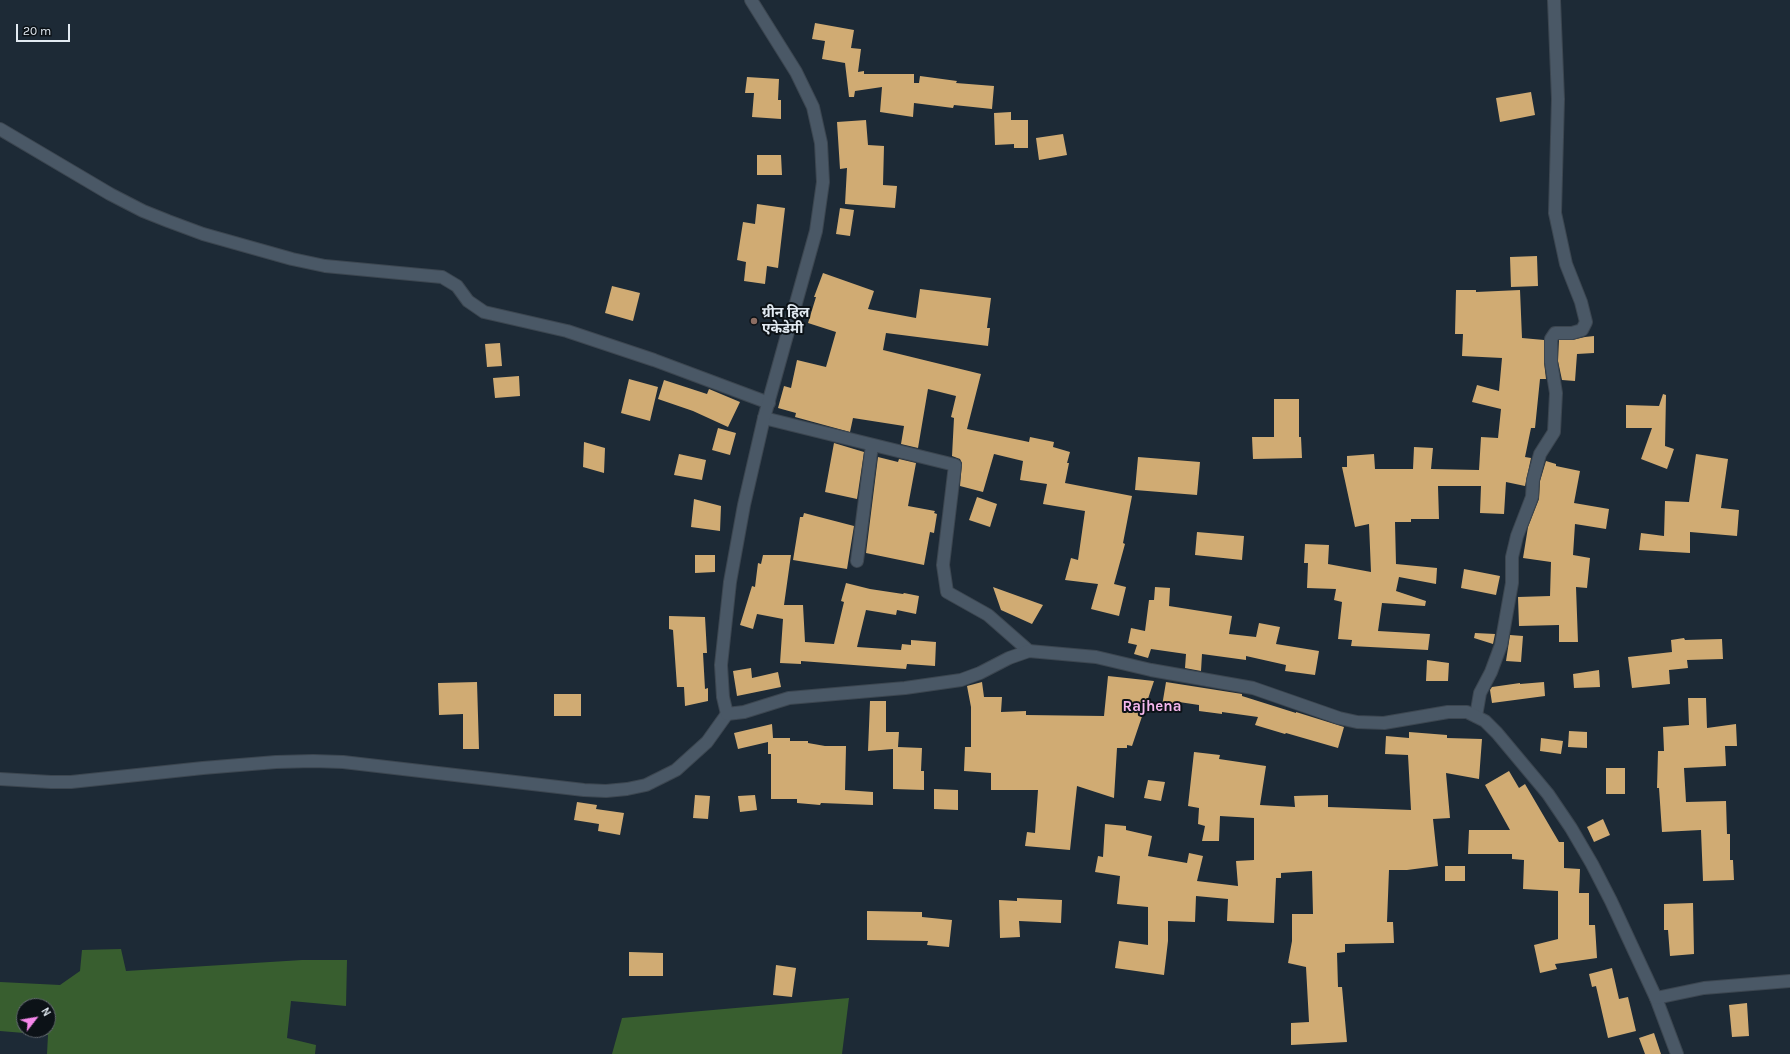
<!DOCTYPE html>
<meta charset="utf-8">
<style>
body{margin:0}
#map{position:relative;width:1790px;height:1054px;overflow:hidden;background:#1d2a36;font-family:Karla,sans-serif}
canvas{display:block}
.north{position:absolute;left:16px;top:998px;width:40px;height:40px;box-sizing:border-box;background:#0c1217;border:1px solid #62686f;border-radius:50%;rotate:59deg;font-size:11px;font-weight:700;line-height:16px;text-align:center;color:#e2eaf2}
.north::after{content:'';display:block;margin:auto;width:14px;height:18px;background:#f788ec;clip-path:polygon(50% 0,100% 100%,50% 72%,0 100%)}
.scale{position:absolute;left:16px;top:24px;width:54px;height:18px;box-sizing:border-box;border:2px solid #e2eaf2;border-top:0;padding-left:5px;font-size:12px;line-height:14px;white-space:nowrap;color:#e2eaf2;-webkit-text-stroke:3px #0c1217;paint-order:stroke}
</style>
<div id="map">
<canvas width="1790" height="1054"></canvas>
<div class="north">N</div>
<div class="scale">20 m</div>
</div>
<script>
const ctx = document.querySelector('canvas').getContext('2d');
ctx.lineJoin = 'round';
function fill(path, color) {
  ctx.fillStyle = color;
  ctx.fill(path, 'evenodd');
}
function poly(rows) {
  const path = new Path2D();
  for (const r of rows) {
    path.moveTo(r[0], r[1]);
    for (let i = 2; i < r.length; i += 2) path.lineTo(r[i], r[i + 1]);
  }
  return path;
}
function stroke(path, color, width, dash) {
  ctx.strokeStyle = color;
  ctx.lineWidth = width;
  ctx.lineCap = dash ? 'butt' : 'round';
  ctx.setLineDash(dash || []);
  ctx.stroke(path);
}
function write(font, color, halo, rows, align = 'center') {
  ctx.font = font + ' Karla,"Noto Sans Devanagari",sans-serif';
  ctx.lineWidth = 4;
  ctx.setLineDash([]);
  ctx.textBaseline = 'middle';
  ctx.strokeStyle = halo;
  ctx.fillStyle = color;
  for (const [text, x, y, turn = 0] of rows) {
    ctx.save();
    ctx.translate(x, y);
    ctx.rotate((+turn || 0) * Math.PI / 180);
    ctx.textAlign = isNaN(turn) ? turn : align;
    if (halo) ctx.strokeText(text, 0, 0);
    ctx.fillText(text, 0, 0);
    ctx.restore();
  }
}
fill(poly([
 [121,949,126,971,302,960,347,960,346,1006,291,1001,287,1038,316,1045,315,1054,47,1054,48,1035,0,1031,0,982,60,985,80,971,82,950],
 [24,1006,48,1006,48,1030,24,1030],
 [849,998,842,1054,612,1054,622,1018]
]), '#385e2f');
fill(poly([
 [815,23,854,30,851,48,861,49,858,72,864,71,864,74,914,74,914,83,919,83,920,76,957,81,956,83,994,86,992,109,954,105,953,108,914,103,913,117,880,112,882,87,855,91,854,97,849,97,845,63,822,59,825,41,812,39],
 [747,77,779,79,778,100,781,100,781,119,752,117,754,93,745,93],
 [1531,92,1535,115,1500,122,1496,98],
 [1011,112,1011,120,1028,120,1028,148,1014,148,1014,144,995,145,994,113],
 [866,120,868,145,884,146,883,185,897,186,895,208,845,204,847,168,840,169,837,122],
 [1063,134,1067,155,1039,160,1036,138],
 [757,155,781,155,782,175,757,175],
 [757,204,785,208,778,268,767,266,765,284,744,281,746,262,737,260,743,222,755,224],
 [840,208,854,210,850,236,836,234],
 [1537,256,1538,286,1511,287,1510,257],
 [823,273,874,291,868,309,916,318,920,289,991,298,987,328,990,328,988,346,886,333,883,350,981,374,967,429,1029,442,1030,437,1054,442,1053,447,1070,452,1067,463,1069,463,1065,483,1132,496,1123,543,1125,544,1114,584,1126,587,1119,616,1091,609,1098,584,1065,580,1071,558,1078,560,1085,511,1043,504,1047,484,1020,480,1023,461,994,454,983,492,960,486,962,463,960,459,952,456,954,418,951,417,956,396,928,389,918,448,901,444,904,426,853,418,850,432,795,417,796,413,778,408,784,386,791,388,797,360,826,367,836,332,808,323,816,297,814,297],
 [612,286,640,293,633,321,605,313],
 [1456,290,1476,290,1476,292,1520,290,1522,338,1544,340,1544,362,1546,379,1540,379,1535,428,1531,428,1525,457,1531,458,1525,486,1506,482,1504,514,1480,513,1481,486,1438,486,1439,519,1411,519,1411,522,1395,522,1396,564,1437,568,1436,584,1399,577,1396,591,1426,601,1425,606,1382,603,1378,631,1430,634,1428,650,1351,646,1352,640,1338,639,1342,602,1334,600,1336,589,1307,588,1308,563,1304,563,1305,544,1329,545,1328,564,1371,572,1369,524,1355,527,1342,467,1347,467,1347,456,1374,454,1375,469,1413,469,1414,447,1433,448,1431,469,1479,470,1481,437,1498,438,1501,409,1472,402,1477,385,1499,391,1502,358,1462,356,1463,334,1455,334],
 [1594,336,1594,353,1577,354,1575,381,1562,380,1558,361,1559,340,1572,340,1585,337],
 [500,343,502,366,487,367,485,344],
 [519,376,520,396,495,398,493,378],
 [629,379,658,387,650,421,621,413],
 [664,380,707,394,709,389,740,402,728,427,693,411,658,399],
 [1663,394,1666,395,1665,446,1674,449,1667,469,1641,459,1652,428,1626,428,1626,405,1659,406],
 [1274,399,1299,399,1299,437,1301,437,1302,458,1253,459,1252,437,1274,437],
 [718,428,736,433,730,455,712,450],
 [584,442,605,448,604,473,583,467],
 [834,443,864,452,857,499,825,492],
 [679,454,706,460,702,480,674,475],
 [1696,454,1728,459,1721,508,1739,510,1737,536,1690,532,1690,553,1639,550,1641,533,1664,536,1665,501,1689,502],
 [878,457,898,462,899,459,916,463,908,506,935,511,934,513,937,514,934,533,930,532,924,565,866,553],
 [1138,457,1200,462,1197,495,1135,490],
 [1546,461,1556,464,1556,466,1580,471,1574,503,1609,509,1606,529,1575,524,1573,555,1590,558,1587,588,1576,587,1578,642,1559,642,1559,625,1519,626,1518,597,1550,596,1551,562,1523,558,1528,527,1539,499,1540,481],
 [977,497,997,504,990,527,969,520],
 [694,499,721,506,720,531,691,527],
 [804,513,854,526,847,569,793,560,800,517,803,517],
 [1197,532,1244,536,1242,560,1195,555],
 [695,555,715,555,715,572,695,573],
 [763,555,791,555,784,605,803,605,805,642,834,644,844,602,841,601,846,583,870,589,903,594,904,593,919,596,916,614,897,610,896,615,866,610,857,647,901,650,902,644,911,645,911,640,936,642,935,666,907,664,906,669,801,661,801,664,780,663,783,619,757,614,753,629,740,625,752,586,755,587,758,563,761,564],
 [1464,569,1500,576,1496,595,1461,588],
 [993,587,1043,605,1032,624,1001,610],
 [1155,587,1170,588,1169,606,1232,616,1229,634,1256,637,1259,623,1280,627,1276,644,1319,651,1315,675,1285,671,1286,665,1246,656,1246,660,1202,654,1201,671,1185,668,1186,654,1151,649,1148,658,1134,654,1137,645,1128,643,1131,628,1145,631,1149,600,1154,600],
 [669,616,705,617,707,653,703,653,705,689,708,688,708,701,685,706,684,687,677,687,673,630,669,629],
 [1475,633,1495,634,1493,644,1474,638],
 [1510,635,1523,636,1521,662,1506,661],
 [1684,638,1685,640,1722,639,1723,659,1687,660,1688,668,1669,670,1670,684,1632,688,1628,657,1672,652,1671,640],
 [1427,660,1449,663,1448,681,1426,681],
 [751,668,752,678,778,672,781,687,737,696,733,671],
 [1599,670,1600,687,1574,688,1573,674],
 [1108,676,1154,681,1132,746,1127,745,1127,748,1117,748,1114,798,1077,786,1070,850,1025,846,1027,832,1035,833,1038,790,991,790,991,773,964,771,965,747,971,747,971,707,967,686,982,682,984,697,1002,697,1001,712,1026,711,1026,715,1104,716],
 [477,682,479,749,463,749,463,714,439,715,438,683],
 [1166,682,1242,694,1242,696,1296,713,1296,712,1344,727,1338,748,1286,733,1285,734,1255,725,1258,717,1222,712,1222,714,1199,711,1199,705,1179,702,1178,709,1162,706],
 [1544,682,1545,696,1492,703,1490,690,1492,687,1520,683,1520,684],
 [554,694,581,694,581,716,554,716],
 [1688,698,1706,698,1707,728,1736,724,1737,746,1725,746,1726,766,1684,768,1686,802,1726,801,1727,834,1730,834,1730,860,1733,860,1734,880,1703,881,1701,830,1662,832,1659,788,1657,788,1658,751,1664,751,1663,727,1689,725],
 [870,701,886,701,886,732,899,732,898,747,922,748,921,771,924,771,924,790,893,789,893,749,868,751],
 [772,724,773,738,790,738,790,741,808,741,808,743,825,746,846,746,845,790,873,792,873,805,821,803,820,805,797,803,797,799,771,799,771,754,768,754,768,742,738,749,734,733],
 [1569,731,1587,732,1587,748,1568,747],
 [1409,732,1447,735,1447,738,1482,739,1479,779,1446,773,1450,818,1433,819,1438,866,1407,870,1389,870,1387,922,1393,922,1394,943,1345,944,1345,952,1337,953,1338,987,1342,987,1347,1042,1291,1045,1291,1023,1309,1022,1306,967,1288,963,1292,941,1292,914,1313,914,1312,871,1281,873,1281,878,1276,878,1274,923,1227,921,1228,899,1196,896,1195,922,1168,921,1168,941,1164,975,1115,968,1119,941,1148,945,1148,907,1117,904,1120,876,1095,872,1098,856,1103,857,1105,824,1126,826,1126,830,1152,836,1148,856,1187,863,1189,853,1203,856,1197,881,1238,886,1236,861,1254,860,1254,818,1220,816,1219,841,1202,841,1205,826,1198,824,1199,808,1188,806,1194,752,1220,755,1219,759,1266,766,1260,805,1295,807,1294,796,1328,795,1328,807,1411,810,1408,755,1385,754,1386,736,1409,738],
 [1541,738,1563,741,1561,754,1540,751],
 [1606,768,1625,768,1625,794,1606,794],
 [1509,771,1519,788,1525,784,1559,842,1564,842,1564,868,1580,869,1579,893,1589,893,1589,925,1595,925,1597,958,1555,964,1557,969,1540,973,1534,945,1558,939,1558,891,1523,889,1524,860,1512,859,1512,854,1468,854,1469,830,1510,830,1485,785],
 [1148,780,1165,782,1161,801,1144,798],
 [934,789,958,790,958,810,934,809],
 [695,795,710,796,708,819,693,818],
 [755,795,757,810,740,812,738,796],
 [577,802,597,805,596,809,624,813,620,835,598,831,599,824,574,820],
 [1603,819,1610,835,1594,842,1587,827],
 [1445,866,1465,866,1465,881,1445,881],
 [1017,898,1062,900,1061,923,1019,921,1020,937,1000,938,999,900,1017,901],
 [1693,903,1694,954,1670,956,1668,930,1664,930,1664,904],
 [867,911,922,912,922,917,952,920,949,947,927,945,928,941,867,940],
 [629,952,663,953,663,976,629,976],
 [776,965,796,968,792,997,773,995],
 [1612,968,1619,999,1628,997,1636,1031,1608,1038,1596,986,1592,987,1589,974],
 [1747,1003,1749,1036,1732,1037,1729,1005],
 [1654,1033,1661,1054,1645,1054,1639,1038]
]), '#d0ab73');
const street = poly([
 [0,129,110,194,143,211,168,221,203,234,292,259,325,266,442,277,457,286,468,301,484,312,567,331,654,360,769,403],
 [764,418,955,465,943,565,947,592,988,615,1029,651],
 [857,561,872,445],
 [1476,716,1480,693,1491,672,1501,645,1512,583,1512,557,1517,536,1532,497,1533,480,1540,454,1554,432,1556,393,1551,362,1551,339,1555,333,1572,333,1582,330,1586,322,1581,302,1566,264,1555,213,1558,99,1554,0],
 [0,779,51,782,71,782,203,768,276,762,313,761,343,762,584,790,606,791,627,789,646,785,676,770,707,742,727,714],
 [1656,998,1677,1054]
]);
const secondary = poly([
 [751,0,796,72,813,107,821,143,823,182,816,231,764,418,744,505,730,582,721,665,723,697,727,714,744,712,789,698,905,688,961,680,980,673,1009,658,1029,651,1096,657,1151,670,1253,688,1339,718,1357,722,1384,723,1448,712,1467,712,1485,721,1497,733,1548,794,1571,828,1592,864,1611,901,1656,998,1704,988,1790,981]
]);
stroke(street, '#3c4650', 14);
stroke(secondary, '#3c4650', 14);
stroke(street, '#4a5866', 12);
stroke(secondary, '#4a5866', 12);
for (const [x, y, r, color] of [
 [754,321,4,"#8d6e63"]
]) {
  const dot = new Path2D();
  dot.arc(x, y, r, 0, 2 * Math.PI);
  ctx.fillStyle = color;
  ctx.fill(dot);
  stroke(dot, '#0c1217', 1.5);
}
write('bold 14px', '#e2eaf2', '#0c1217', [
 ["ग्रीन हिल",762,313],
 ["एकेडेमी",762,329]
], 'left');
write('bold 15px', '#f5b7ed', '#0c1217', [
 ["Rajhena",1152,707]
]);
</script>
